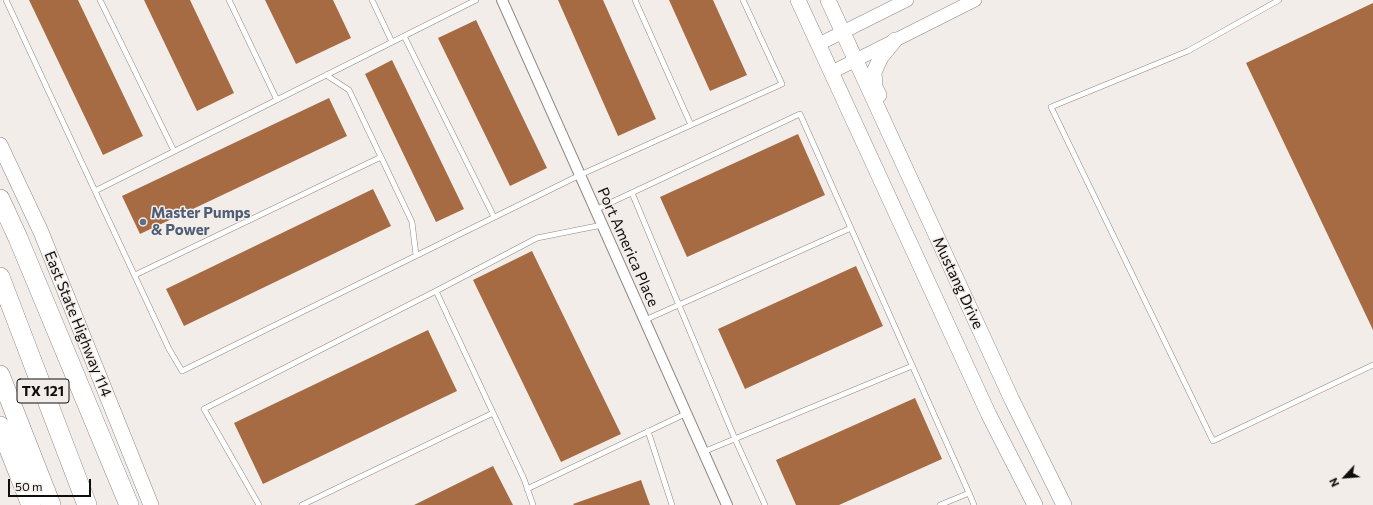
<!DOCTYPE html>
<style>
body{margin:0}
#map{position:relative;width:1373px;height:505px;overflow:hidden;background:#f3edea;font-family:Commissioner,sans-serif}
canvas{display:block}
.north{position:absolute;left:1325px;top:457px;width:40px;height:40px;-webkit-text-stroke:3px #f3edea;paint-order:stroke;rotate:244deg;font-size:11px;font-weight:700;line-height:16px;text-align:center;color:#100e0d}
.north::after{content:'';display:block;margin:auto;width:14px;height:18px;background:#100e0d;clip-path:polygon(50% 0,100% 100%,50% 72%,0 100%)}
.scale{position:absolute;left:8px;top:479px;width:83px;height:18px;box-sizing:border-box;border:2px solid #100e0d;border-top:0;padding-left:5px;font-size:12px;line-height:14px;white-space:nowrap;color:#100e0d;-webkit-text-stroke:3px #f3edea;paint-order:stroke}
</style>
<div id="map">
<canvas width="1373" height="505"></canvas>
<div class="north">N</div>
<div class="scale">50 m</div>
</div>
<script>
const ctx = document.querySelector('canvas').getContext('2d');
ctx.lineJoin = 'round';
function fill(path, color) {
  ctx.fillStyle = color;
  ctx.fill(path, 'evenodd');
}
function poly(rows) {
  const path = new Path2D();
  for (const r of rows) {
    path.moveTo(r[0], r[1]);
    for (let i = 2; i < r.length; i += 2) path.lineTo(r[i], r[i + 1]);
  }
  return path;
}
function stroke(path, color, width, dash) {
  ctx.strokeStyle = color;
  ctx.lineWidth = width;
  ctx.lineCap = dash ? 'butt' : 'round';
  ctx.setLineDash(dash || []);
  ctx.stroke(path);
}
function write(font, color, halo, rows, align = 'center') {
  ctx.font = font + ' Commissioner,sans-serif';
  ctx.lineWidth = 3;
  ctx.setLineDash([]);
  ctx.textBaseline = 'middle';
  ctx.strokeStyle = halo;
  ctx.fillStyle = color;
  for (const [text, x, y, turn = 0] of rows) {
    ctx.save();
    ctx.translate(x, y);
    ctx.rotate((+turn || 0) * Math.PI / 180);
    ctx.textAlign = isNaN(turn) ? turn : align;
    if (halo) ctx.strokeText(text, 0, 0);
    ctx.fillText(text, 0, 0);
    ctx.restore();
  }
}
fill(poly([
 [29,0,78,0,143,136,103,155],
 [144,0,190,0,234,93,197,111],
 [265,0,333,0,351,38,296,64],
 [558,0,603,0,656,119,618,136],
 [669,0,713,0,747,75,710,91],
 [1373,3,1373,330,1246,63],
 [476,20,547,168,510,186,438,38],
 [392,60,464,209,436,222,365,74],
 [329,98,347,136,140,234,122,196],
 [798,134,825,195,687,257,660,197],
 [373,189,391,226,184,326,166,289],
 [532,251,621,434,561,462,473,280],
 [856,266,883,326,745,389,718,329],
 [428,330,457,391,263,484,234,423],
 [915,398,942,459,839,505,796,505,776,460],
 [493,466,513,505,414,505],
 [641,480,650,505,574,505,573,504]
]), '#a76b43');
const service = poly([
 [6,0,95,191],
 [100,0,174,151],
 [229,0,277,100],
 [372,0,392,42],
 [476,0,95,191,169,349,182,371,580,175,782,84,743,0],
 [635,0,691,125],
 [1279,0,1188,51,1051,107,1213,441,1373,365],
 [404,36,494,217],
 [326,75,349,90,412,222,416,255],
 [632,193,735,439,765,505],
 [595,210,800,114,969,493,940,505],
 [135,275,381,157],
 [436,291,537,238,602,225],
 [645,320,851,228],
 [648,431,672,505],
 [703,452,912,366],
 [527,489,685,414],
 [969,493,974,505],
 [259,505,204,409,436,291,524,479,533,505],
 [302,505,493,413]
]);
const minor = poly([
 [502,0,727,505]
]);
const tertiary = poly([
 [819,44,907,0],
 [832,72,975,0]
]);
const secondary = poly([
 [798,0,989,415,1035,505],
 [828,0,1012,400,1064,505],
 [879,95,875,87,874,72,881,57,895,40],
 [0,145,41,232,151,505]
]);
const motorway = poly([
 [0,199,18,238,129,505],
 [0,277,87,505],
 [0,375,51,505],
 [0,426,31,505]
]);
stroke(service, '#8d8885', 6);
stroke(minor, '#8d8885', 12);
stroke(tertiary, '#8d8885', 14);
stroke(secondary, '#8d8885', 16);
stroke(motorway, '#8d8885', 20);
stroke(service, '#fff', 5);
stroke(minor, '#fff', 10);
stroke(tertiary, '#fff', 13);
stroke(secondary, '#fff', 15);
stroke(motorway, '#fff', 19);
for (const [x, y, r, color] of [
 [143,222,4,"#5c6f8a"]
]) {
  const dot = new Path2D();
  dot.arc(x, y, r, 0, 2 * Math.PI);
  ctx.fillStyle = color;
  ctx.fill(dot);
  stroke(dot, '#f3edea', 1.5);
}
for (const [x, y, w] of [
 [43,391,52]
]) {
  const box = new Path2D();
  box.roundRect(x - w / 2, y - 12, w, 24, 3);
  ctx.fillStyle = '#f3edea';
  ctx.fill(box);
  stroke(box, '#100e0d', 1);
}
write('bold 14px', '#100e0d', null, [
 ["TX 121",43,391]
]);
write('bold 15px', '#4e5e75', '#f3edea', [
 ["Master Pumps",151,213],
 ["& Power",151,230]
], 'left');
write('15px', '#100e0d', '#f3edea', [
 ["Port America Place",628,247,66],
 ["Mustang Drive",958,283,65],
 ["East State Highway 114",78,324,68]
]);
</script>
